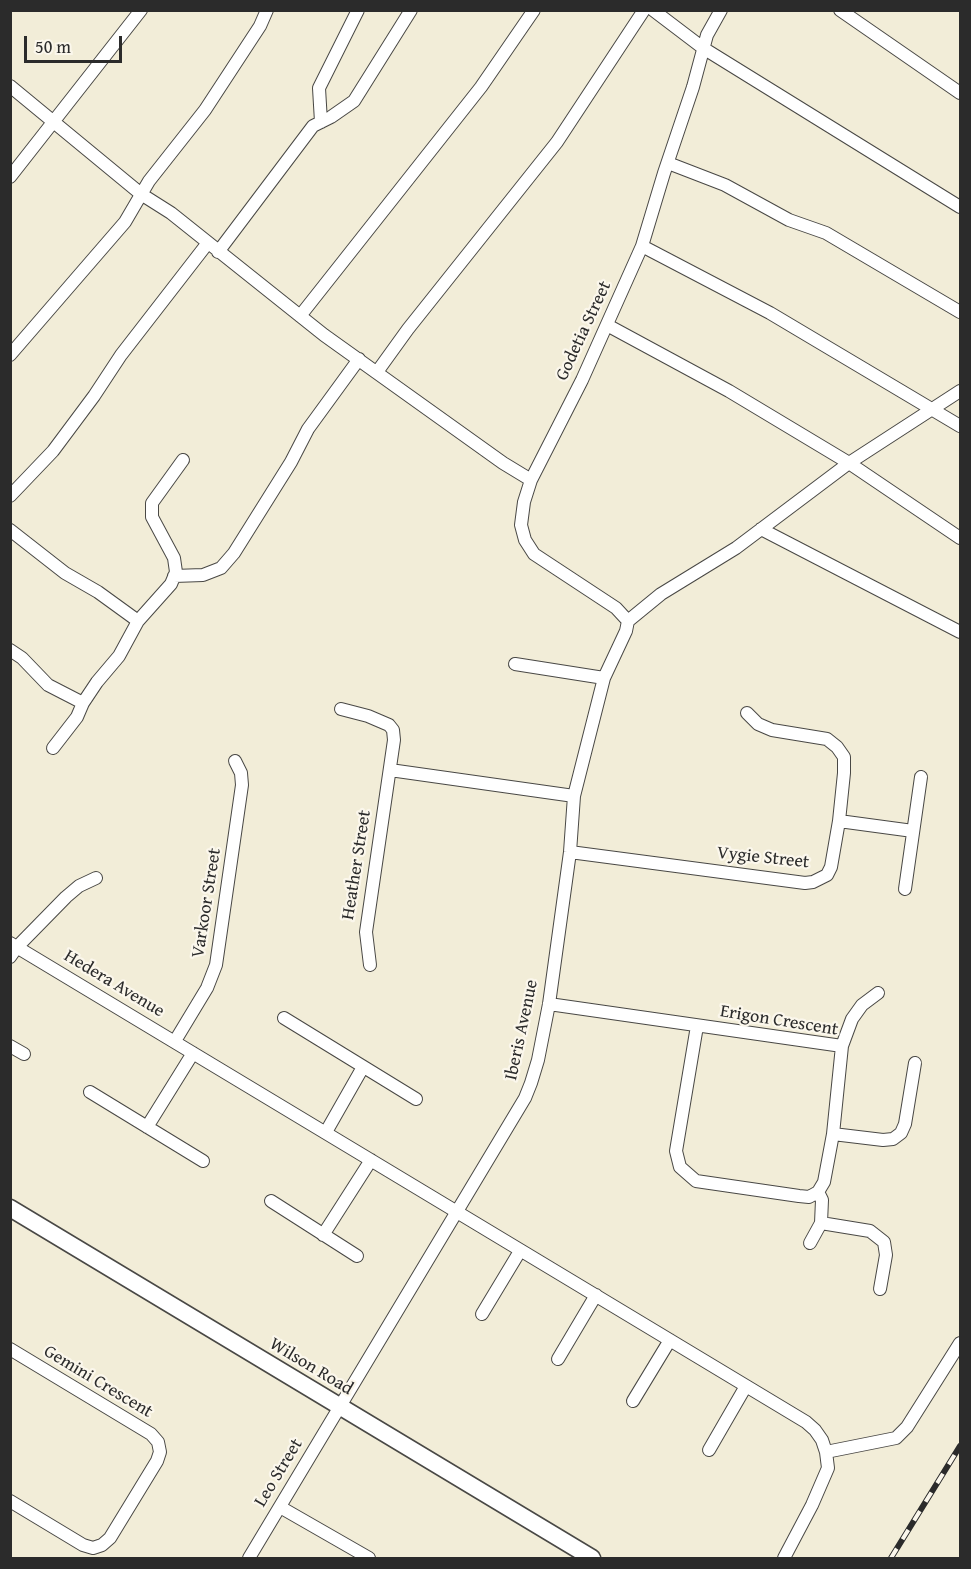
<!DOCTYPE html>
<style>
body{margin:0}
#map{position:relative;width:971px;height:1569px;overflow:hidden;background:#f2edd8;font-family:"Gentium Book Plus",serif}
canvas{display:block}
.frame{position:absolute;inset:0;border:12px solid #2b2b2b;pointer-events:none}
.scale{position:absolute;left:24px;top:36px;width:98px;height:27px;box-sizing:border-box;border:3px solid #2b2b2b;border-top:0;padding-left:8px;font-size:18px;line-height:21px;white-space:nowrap;color:#2b2b2b;-webkit-text-stroke:4px #fbf7ec;paint-order:stroke}
</style>
<div id="map">
<canvas width="971" height="1569"></canvas>
<div class="frame"></div>
<div class="scale">50 m</div>
</div>
<script>
const ctx = document.querySelector('canvas').getContext('2d');
ctx.lineJoin = 'round';
function poly(rows) {
  const path = new Path2D();
  for (const r of rows) {
    path.moveTo(r[0], r[1]);
    for (let i = 2; i < r.length; i += 2) path.lineTo(r[i], r[i + 1]);
  }
  return path;
}
function stroke(path, color, width, dash) {
  ctx.strokeStyle = color;
  ctx.lineWidth = width;
  ctx.lineCap = dash ? 'butt' : 'round';
  ctx.setLineDash(dash || []);
  ctx.stroke(path);
}
function write(font, color, halo, rows, align = 'center') {
  ctx.font = font + ' "Gentium Book Plus",serif';
  ctx.lineWidth = 4.5;
  ctx.setLineDash([]);
  ctx.textBaseline = 'middle';
  ctx.strokeStyle = halo;
  ctx.fillStyle = color;
  for (const [text, x, y, turn = 0] of rows) {
    ctx.save();
    ctx.translate(x, y);
    ctx.rotate((+turn || 0) * Math.PI / 180);
    ctx.textAlign = isNaN(turn) ? turn : align;
    if (halo) ctx.strokeText(text, 0, 0);
    ctx.fillText(text, 0, 0);
    ctx.restore();
  }
}
const street = poly([
 [653,10,703,48,960,207],
 [840,10,960,93],
 [10,86,141,194,171,213,324,335,503,463,531,480],
 [321,122,319,88,358,10],
 [668,163,725,185,789,220,826,233,960,312],
 [10,177,141,10],
 [642,246,770,313,960,426],
 [218,252,313,126,331,117,354,101,411,10],
 [300,316,481,87,534,10],
 [607,325,729,391,849,463,960,538],
 [10,355,125,222,149,181,205,110,260,26,267,10],
 [377,372,408,329,557,142,644,10],
 [10,496,53,451,94,396,121,355,207,244],
 [761,529,960,632],
 [10,530,65,573,98,592,138,621],
 [174,576,203,575,221,568,234,553,291,462,308,429,359,359],
 [628,621,616,608,534,554,525,540,521,525,524,502,531,480,582,380,642,246,664,173,693,87,707,35,721,10],
 [628,621,661,594,736,548,849,463,960,391],
 [10,650,22,658,48,685,83,703],
 [515,664,604,678],
 [341,709,368,716,389,725,393,730,394,740,366,932,370,965],
 [53,748,77,717,83,703,97,682,119,656,138,621,171,584,176,572,174,558,152,517,152,503,183,460],
 [390,770,574,796],
 [839,821,913,831],
 [570,852,805,883,813,882,827,875,831,867,839,821,844,773,844,757,837,747,827,739,772,730,758,724,747,713],
 [905,889,921,777],
 [10,943,806,1422,815,1430,822,1440,826,1452,828,1468,812,1505,784,1558],
 [10,957,17,947,66,897,79,886,96,878],
 [549,1004,842,1046,833,1134,824,1182,818,1192,809,1197,799,1196,696,1181,680,1167,676,1151,697,1026],
 [284,1018,416,1099],
 [175,1041,207,988,216,965,242,785,241,773,235,761],
 [10,1046,24,1054],
 [842,1046,852,1019,862,1005,878,993],
 [90,1092,203,1161],
 [147,1127,193,1053],
 [326,1132,363,1067],
 [833,1134,883,1140,893,1139,901,1133,905,1124,915,1063],
 [818,1192,822,1200,821,1223,870,1231,884,1242,886,1255,880,1289],
 [271,1201,357,1256],
 [323,1235,371,1160],
 [810,1243,821,1223],
 [482,1314,520,1251],
 [10,1349,151,1434,158,1442,160,1452,157,1461,110,1538,102,1545,93,1548,83,1545,10,1501],
 [558,1359,596,1295],
 [633,1401,670,1340],
 [709,1450,746,1386],
 [826,1452,896,1438,907,1427,960,1343],
 [280,1507,369,1558],
 [249,1558,525,1098,531,1083,538,1060,549,1004,570,852,574,796,604,678,626,631,628,621]
]);
const secondary = poly([
 [10,1208,592,1558]
]);
stroke(street, '#494845', 14);
stroke(secondary, '#494845', 19);
stroke(street, '#fff', 12);
stroke(secondary, '#fff', 16);
const rail = poly([
 [891,1558,960,1446]
]);
stroke(rail, '#2b2b2b', 6);
stroke(rail, '#fbf7ec', 4, [11]);
write('18px', '#2b2b2b', '#fbf7ec', [
 ["Godetia Street",584,331,-65],
 ["Vygie Street",763,858,6],
 ["Heather Street",357,865,-81],
 ["Varkoor Street",207,903,-81],
 ["Hedera Avenue",114,984,31],
 ["Erigon Crescent",779,1021,9],
 ["Iberis Avenue",522,1030,-78],
 ["Wilson Road",311,1367,31],
 ["Gemini Crescent",98,1382,31],
 ["Leo Street",279,1473,-59]
]);
</script>
